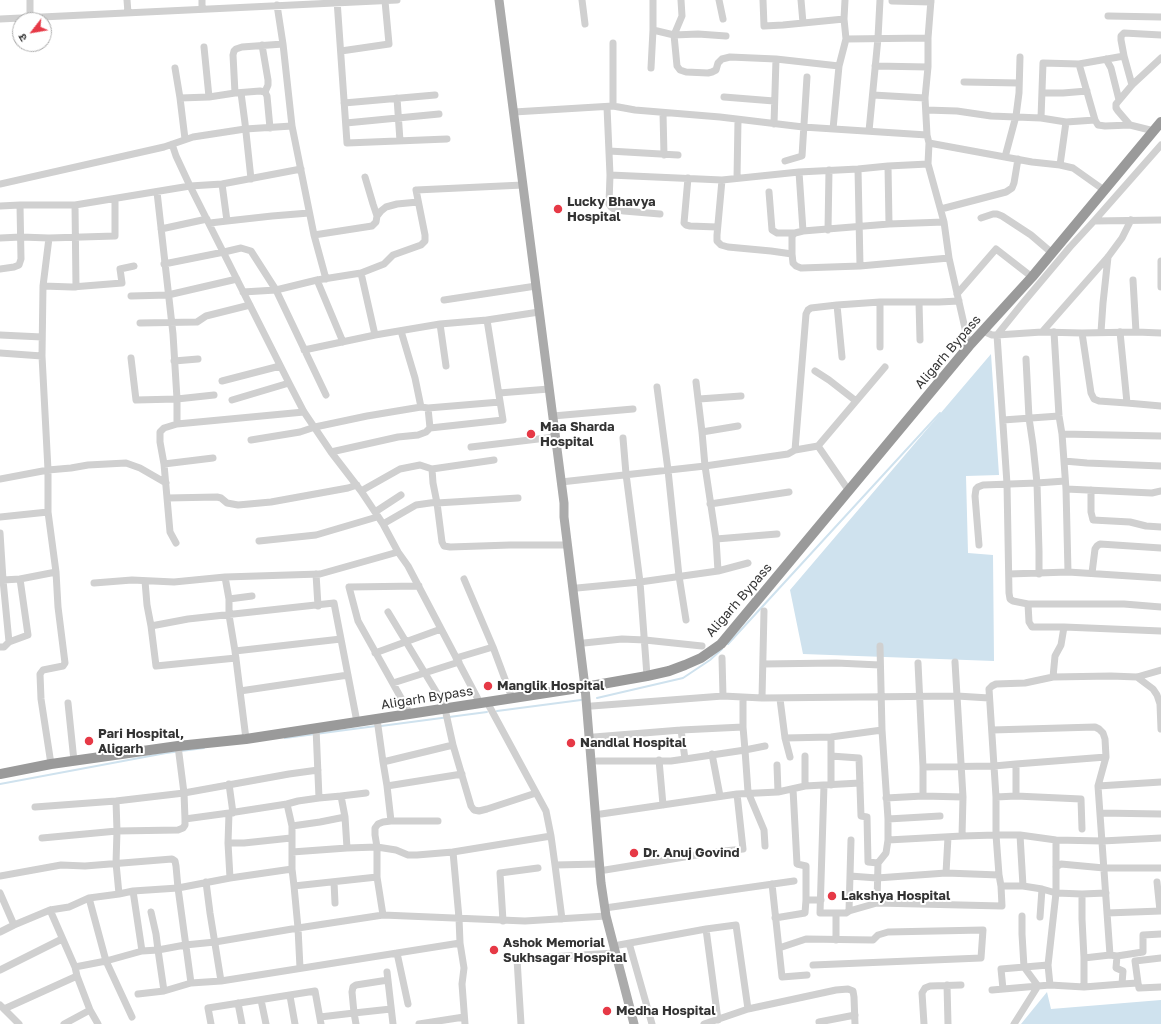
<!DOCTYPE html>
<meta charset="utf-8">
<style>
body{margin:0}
#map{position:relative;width:1161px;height:1024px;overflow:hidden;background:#fff;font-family:"Golos Text","Noto Sans Devanagari",sans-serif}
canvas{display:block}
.north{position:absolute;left:12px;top:12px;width:40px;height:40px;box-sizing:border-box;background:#fff;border:1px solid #adadad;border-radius:50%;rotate:239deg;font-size:11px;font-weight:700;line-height:16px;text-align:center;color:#333}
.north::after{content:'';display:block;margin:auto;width:14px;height:18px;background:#e63946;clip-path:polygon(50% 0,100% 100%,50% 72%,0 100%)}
</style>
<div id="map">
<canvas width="1161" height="1024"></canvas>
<div class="north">उ</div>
</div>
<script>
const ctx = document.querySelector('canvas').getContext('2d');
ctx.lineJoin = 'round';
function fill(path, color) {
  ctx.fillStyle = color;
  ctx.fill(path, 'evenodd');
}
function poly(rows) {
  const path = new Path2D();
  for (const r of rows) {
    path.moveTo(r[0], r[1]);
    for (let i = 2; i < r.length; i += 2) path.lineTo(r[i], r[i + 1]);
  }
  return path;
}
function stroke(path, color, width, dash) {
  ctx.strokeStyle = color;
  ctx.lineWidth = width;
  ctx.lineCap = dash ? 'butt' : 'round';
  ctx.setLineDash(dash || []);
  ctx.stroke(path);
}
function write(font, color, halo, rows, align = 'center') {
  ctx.font = font + ' "Golos Text",sans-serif';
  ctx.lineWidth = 4;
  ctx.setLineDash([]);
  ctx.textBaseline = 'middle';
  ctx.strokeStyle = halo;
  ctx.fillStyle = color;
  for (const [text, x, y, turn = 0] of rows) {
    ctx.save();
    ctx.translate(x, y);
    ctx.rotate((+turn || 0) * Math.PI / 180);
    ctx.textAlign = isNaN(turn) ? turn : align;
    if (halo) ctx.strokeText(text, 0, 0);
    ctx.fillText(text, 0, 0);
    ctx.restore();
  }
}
fill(poly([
 [991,354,999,475,966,476,968,553,993,555,994,661,803,654,790,590],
 [1047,992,1051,1009,1161,1000,1161,1024,1021,1024]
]), '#cfe2ee');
stroke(poly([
 [728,644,940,413],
 [597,698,683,678,710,660,722,649],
 [497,711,581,700],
 [381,726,487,712],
 [285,738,376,726],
 [0,784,166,753,204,748]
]), '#cfe2ee', 2);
stroke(poly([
 [30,0,30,17],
 [127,0,128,13],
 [202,0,202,9],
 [337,0,347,143,447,139],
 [582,0,585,24],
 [681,0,682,16,674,35,698,34,726,36],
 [719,0,723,19],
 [763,0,764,26,783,25,844,19],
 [801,0,803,23],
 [845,0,844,19,846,39,928,38],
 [892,1,931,2],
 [277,5,283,44,292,126,314,235],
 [1108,16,1161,17],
 [0,19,397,0],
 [653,30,674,35,677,66,680,70,686,72,708,73,712,72,716,70,718,63,722,59,730,57,776,59,839,66,846,39],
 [262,45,268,80,268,85,265,92],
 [204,47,209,97],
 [341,51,389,44,385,1],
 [1106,59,1111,68,1119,100],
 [1079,64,1095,120,1098,125,1105,126,1130,125,1154,131],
 [875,66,928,67],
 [175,68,180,98,185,139],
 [651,68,653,30,653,0],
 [964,82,1019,83],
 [1132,85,1124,56,1121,40,1121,36,1124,33,1161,35],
 [235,93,233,55,234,51,236,49,242,47,283,44],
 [241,93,245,123,251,179],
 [1042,93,1063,93,1087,91],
 [873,95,925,98],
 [724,97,774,101],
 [180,98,209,97,235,93,260,91,265,92,267,96,270,128],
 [397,98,400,141],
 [344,103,435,95],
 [613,106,635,110,720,117,803,127,927,135,929,143,928,164,944,222,949,258,969,346],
 [607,107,610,175,722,180,799,172,858,169,888,166,928,164],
 [926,110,957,111,991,116,1041,118,1066,122,1095,120],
 [514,112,613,106,613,43],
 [663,113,664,155],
 [1041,118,1043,63,1079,64,1124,56],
 [346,123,439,114],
 [774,124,776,59],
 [1130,125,1118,111,1116,108,1116,104,1132,85,1161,58],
 [833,129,839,66],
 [869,131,878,38,880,0],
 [927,135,925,98,928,67,928,38,931,0],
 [929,143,1032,162,1060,165,1073,168,1104,190],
 [172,144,176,156,190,186,289,383,304,412,331,452,361,491,383,524,398,552,408,566,480,703],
 [609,151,678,155],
 [1005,157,1016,116,1019,93,1020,57],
 [785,161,802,156,807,77],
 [1060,165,1066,122],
 [888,166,889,224],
 [858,169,860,266],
 [799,172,803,231],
 [610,175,609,204,611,207,614,209,624,211,660,214],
 [365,177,373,204,377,216],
 [688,178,684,223,686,225,690,226,717,227],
 [737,178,738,120],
 [722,180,717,235,717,241,721,245,728,247,771,251,792,254],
 [0,184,164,147,193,137,245,129,292,126],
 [222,184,227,221,272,216,309,213],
 [157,192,173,334,177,399,177,424],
 [769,192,772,230,777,233,795,233],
 [75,205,76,287],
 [0,206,20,205,75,205,190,186,222,184,301,169],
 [941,209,1006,192,1012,188,1014,183,1018,159],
 [981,218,993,214,997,214,1002,216,1031,235,1052,253],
 [1161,220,1094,221,1070,247,1022,304,997,335,1007,484,1009,593,1010,599,1013,601,1028,604,1124,604,1161,607],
 [1094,221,1161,145],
 [944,222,889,224,803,231,795,233,792,236,792,254,793,263,796,266,801,268,860,266,949,258],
 [210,223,227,221],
 [161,229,207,219],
 [828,230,829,170],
 [0,238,21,237,49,238,115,236,115,199],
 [49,238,43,286,42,356,48,470,48,512,56,572,58,607,65,663,63,666,43,670,40,674,41,699,51,764],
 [1161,261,1161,287],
 [164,264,224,252,241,248,251,251,276,290,326,395],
 [0,269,14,267,19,265,21,259,20,205],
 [361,273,375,335],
 [326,279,314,235,372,226,376,222,377,216,381,211,386,207,397,204,418,202],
 [317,280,343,342],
 [1133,280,1136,332],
 [43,286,72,287,122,283,120,269,134,266],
 [243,292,276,290,317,280,361,273,384,264,393,255,421,245,425,241,425,235,416,190,523,185],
 [957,294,996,249,1032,277],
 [131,296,168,295,237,279],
 [444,300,536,286],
 [880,302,880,347],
 [919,302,920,340],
 [837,305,842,357],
 [140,323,197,322,206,316,250,305],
 [440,324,446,366],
 [983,331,992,335,997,335,1042,332,1082,333,1136,332,1161,333],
 [1042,332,1108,257,1122,238,1131,220],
 [1101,332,1103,303,1108,257],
 [1120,332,1127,403,1161,406],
 [1082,333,1091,393,1094,399,1099,401,1127,403],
 [0,335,42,337],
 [304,350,375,335,440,324,487,320,539,312],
 [0,353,42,356],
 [131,358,136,400,177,399,214,395],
 [174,361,198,359],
 [815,371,829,380,856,401],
 [222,381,280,366],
 [696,382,702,432,705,466,716,539,718,571],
 [657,387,668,470,679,576,686,620],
 [499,393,549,389],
 [699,399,741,396],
 [232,400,289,383],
 [421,407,428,408,500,402],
 [428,408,430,428],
 [553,416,633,409],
 [1003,420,1059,416],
 [702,432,738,426],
 [1062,434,1161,436],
 [623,438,626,474,640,582,647,676],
 [251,440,300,432,315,427,367,416,421,407,415,378,401,331],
 [471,447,555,437],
 [795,450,818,446],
 [331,452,398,437,418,435,426,432,430,428,503,420,487,320],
 [1064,461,1087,463,1161,466],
 [164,464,213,458],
 [432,469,494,460],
 [0,479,48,470,71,468,88,465,126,463,140,468,166,483],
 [561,482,705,466,788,454,795,450,806,314,808,310,811,308,837,305,880,302,939,302,959,301],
 [1066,489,1152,493,1161,491],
 [1091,490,1091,512,1093,520,1130,522,1146,526,1161,527],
 [361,491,400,469,420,465,432,469,433,483,437,503],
 [849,491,818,446,885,367],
 [167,498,217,497,221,498,227,503,238,505,271,502,348,488,357,485],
 [518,498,437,503,442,542,444,546,450,547,510,545,567,545],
 [710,504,789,492],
 [375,512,401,495],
 [0,517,48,512],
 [383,524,416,505,437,502],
 [0,533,3,580,20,579,28,635,9,642,4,647,0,647],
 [716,539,777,534],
 [259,541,316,535,377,517],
 [176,543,170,532,164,464,160,442,160,432,164,428,177,424,304,412],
 [979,545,975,496,976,489,978,487,983,485,1037,483,1033,445,1029,418,1026,359],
 [1068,572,1161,578],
 [1092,573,1095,549,1097,546,1100,544,1161,548],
 [316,574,318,606],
 [1009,574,1068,572,1066,489,1062,434,1059,416,1054,332],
 [1039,574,1039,551,1037,483,1065,481],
 [225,577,320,574,398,552],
 [20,579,56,572],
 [464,579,493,647,512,698],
 [3,580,9,642],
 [145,581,147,605,151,626],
 [94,583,132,580,174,582,225,577,229,599,229,615,235,651,246,739],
 [577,588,640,582,718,571,748,563],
 [229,599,252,596],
 [1028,604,1029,622,1032,627,1064,627],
 [388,612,446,708],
 [584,643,622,639,645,640,702,646],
 [880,646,882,730,888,819,888,840,886,853,878,863,877,903,1002,906,1001,886],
 [235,651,341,639],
 [375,653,441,629],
 [236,658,156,666,151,626,188,619,334,603,357,722],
 [456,658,493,647],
 [722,658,723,696],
 [955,662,963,797,962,836],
 [918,663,923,767,923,796],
 [763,664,836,663,880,665],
 [1161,670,1137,677,1111,676,1053,677,1025,683,996,684,992,686,989,689,996,797,996,835,1020,835,1056,840,1102,841,1161,838],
 [1053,677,1055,656,1061,645,1064,627,1161,631],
 [1137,677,1153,689,1157,695,1160,704,1161,729],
 [393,683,459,662],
 [240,691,348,675],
 [762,698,764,611],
 [780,699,785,738,831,737,882,730],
 [487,702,546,811,551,836,555,865,600,864],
 [68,703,74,761],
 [592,706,723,696,762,698,957,696,989,698],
 [445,709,453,745,471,806,474,810,479,811,487,809,536,793],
 [410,714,358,621,349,587,419,586],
 [377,719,383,762,453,745],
 [681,730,685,759,745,750,743,727,743,698],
 [992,730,1095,727,1099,729,1103,733,1105,739,1106,757,1098,786,1110,955,1084,958,1084,987],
 [594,737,681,730,743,727],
 [785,738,790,757],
 [712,754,720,796],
 [805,756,805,786],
 [831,756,831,737],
 [659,760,663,805],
 [597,761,671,761,685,759],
 [383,762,387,786,462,774],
 [777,765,778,792],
 [923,767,994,766,1016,764,1106,757],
 [229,784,233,813],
 [824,785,820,913,836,913,836,940],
 [831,785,831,756,859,758,861,816,867,817,868,862,878,863],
 [387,786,391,821,438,821],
 [1098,786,1161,782],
 [793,789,797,864,806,866,806,900,821,900],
 [341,796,366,793],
 [1016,796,1016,764],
 [996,797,1016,796,1081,799,1082,829],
 [319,798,341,796,345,817,347,848],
 [886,798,923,796,963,797],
 [116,801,117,831,116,863,119,894,133,891,178,888,191,983],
 [287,804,298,801,319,798,316,728],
 [35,807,116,801,184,793,289,774,318,770],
 [229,813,287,804,292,826,292,869,294,886],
 [1100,813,1161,814],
 [601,814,737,794,778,792,805,786,860,783],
 [185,819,229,813,228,843,230,878],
 [888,819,940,816],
 [292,826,320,822,345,817],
 [1020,835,1023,886],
 [42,838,117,831,178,830,183,828,185,825,185,819,184,793,178,746],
 [888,840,962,836,996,835,999,875,1001,886,1023,886,1042,889,1040,917],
 [228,843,244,843,291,838],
 [765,846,764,830,748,792,745,750,765,746],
 [292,852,347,848,377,847,396,850,408,855,417,855,453,852],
 [555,865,562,919],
 [1056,867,1061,864,1104,868,1161,868],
 [605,870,715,852,743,849,737,794],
 [946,873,948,837],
 [0,876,61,865,85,866,172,859,175,861,176,866,178,888,230,878,292,869],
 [850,876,877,878,946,873,999,875],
 [206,882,210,913,221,981],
 [334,882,335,903],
 [1157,882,1160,911],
 [772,884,782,977,807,975],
 [1042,889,1056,893,1082,894,1106,893],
 [133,891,142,951],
 [0,893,14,925],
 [1082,894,1082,919,1084,958],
 [89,898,106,961,132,1017],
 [605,908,794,881],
 [50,910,75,967],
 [849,911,877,903],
 [151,912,156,934,158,950,164,991,191,983,221,981,460,943,459,918,453,852,551,836],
 [836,913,846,913,849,911,851,840],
 [1107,913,1161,911],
 [383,915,377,877,377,847,375,835,375,828,378,824,383,822,391,821],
 [775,918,805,913,806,900],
 [503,921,500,873,538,868],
 [706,929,718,1020],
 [0,932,14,925,50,910,69,907,89,898,119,894],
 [460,943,464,968,462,984,465,1024],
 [629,943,652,1024],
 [619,945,706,929,736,925,748,1009],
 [779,948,806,939,873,940,878,935,888,932,983,930,981,958,813,965],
 [397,953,408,1004],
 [1110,955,1117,956,1116,968,1123,971,1122,984,1138,983,1139,988,1161,987],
 [1117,956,1143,952,1143,935,1161,934],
 [300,968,298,928,383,915,525,921,606,916],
 [0,970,62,939],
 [387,972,393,1024],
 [77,976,90,1010,98,1024],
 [388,980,356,985,353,987,352,992,354,1013,391,1009],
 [1138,983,1135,961,1161,958],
 [947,985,948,1024],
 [1050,985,1048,965,1056,893,1056,840],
 [1003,989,1001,969,1048,965],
 [992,990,1050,985,1084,987,1122,984],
 [138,994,164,991],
 [290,996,295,1024],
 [261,1000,266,1024],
 [238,1003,242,1024],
 [0,1005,19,1024],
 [4,1009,77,976,75,967,106,961,142,951,158,950,185,945,215,942,298,928,294,886,377,877],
 [320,1017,354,1013,356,1024],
 [819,1022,855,1015],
 [64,1024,90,1010],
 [211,1024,208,1008,315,991,321,1024],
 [419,1024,464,1017],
 [521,1024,517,959,615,953],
 [704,1024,748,1009,836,990,848,989,853,991,854,997,855,1024],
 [924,1024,922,993,925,988,930,986,961,985],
 [1014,1024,1038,986,1024,967,1022,934,1022,916]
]), '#d0d0d0', 7);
stroke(poly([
 [499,0,564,503,564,517,585,687,601,883,606,916,634,1024]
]), '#ababab', 9);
stroke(poly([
 [0,774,51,764,178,746,246,739,585,687,647,676,669,671,685,665,701,658,721,644,969,346,1032,277,1161,122]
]), '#9a9a9a', 10);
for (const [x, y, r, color] of [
 [558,209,5,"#e63946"],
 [531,434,5,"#e63946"],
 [488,686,5,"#e63946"],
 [89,741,5,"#e63946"],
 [571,743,5,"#e63946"],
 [634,853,5,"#e63946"],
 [832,896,5,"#e63946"],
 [494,950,5,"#e63946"],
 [607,1011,5,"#e63946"]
]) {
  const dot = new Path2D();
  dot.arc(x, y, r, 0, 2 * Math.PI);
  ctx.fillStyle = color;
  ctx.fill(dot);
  stroke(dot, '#fff', 1.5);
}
write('bold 13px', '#333', '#fff', [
 ["Lucky Bhavya",567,202],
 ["Hospital",567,217],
 ["Maa Sharda",540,427],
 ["Hospital",540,442],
 ["Manglik Hospital",497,686],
 ["Pari Hospital,",98,734],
 ["Aligarh",98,749],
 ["Nandlal Hospital",580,743],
 ["Dr. Anuj Govind",643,853],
 ["Lakshya Hospital",841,896],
 ["Ashok Memorial",503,943],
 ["Sukhsagar Hospital",503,958],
 ["Medha Hospital",616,1011]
], 'left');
write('13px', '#333', '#fff', [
 ["Aligarh Bypass",948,352,-49],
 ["Aligarh Bypass",739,600,-49],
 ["Aligarh Bypass",427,698,-9]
]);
</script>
